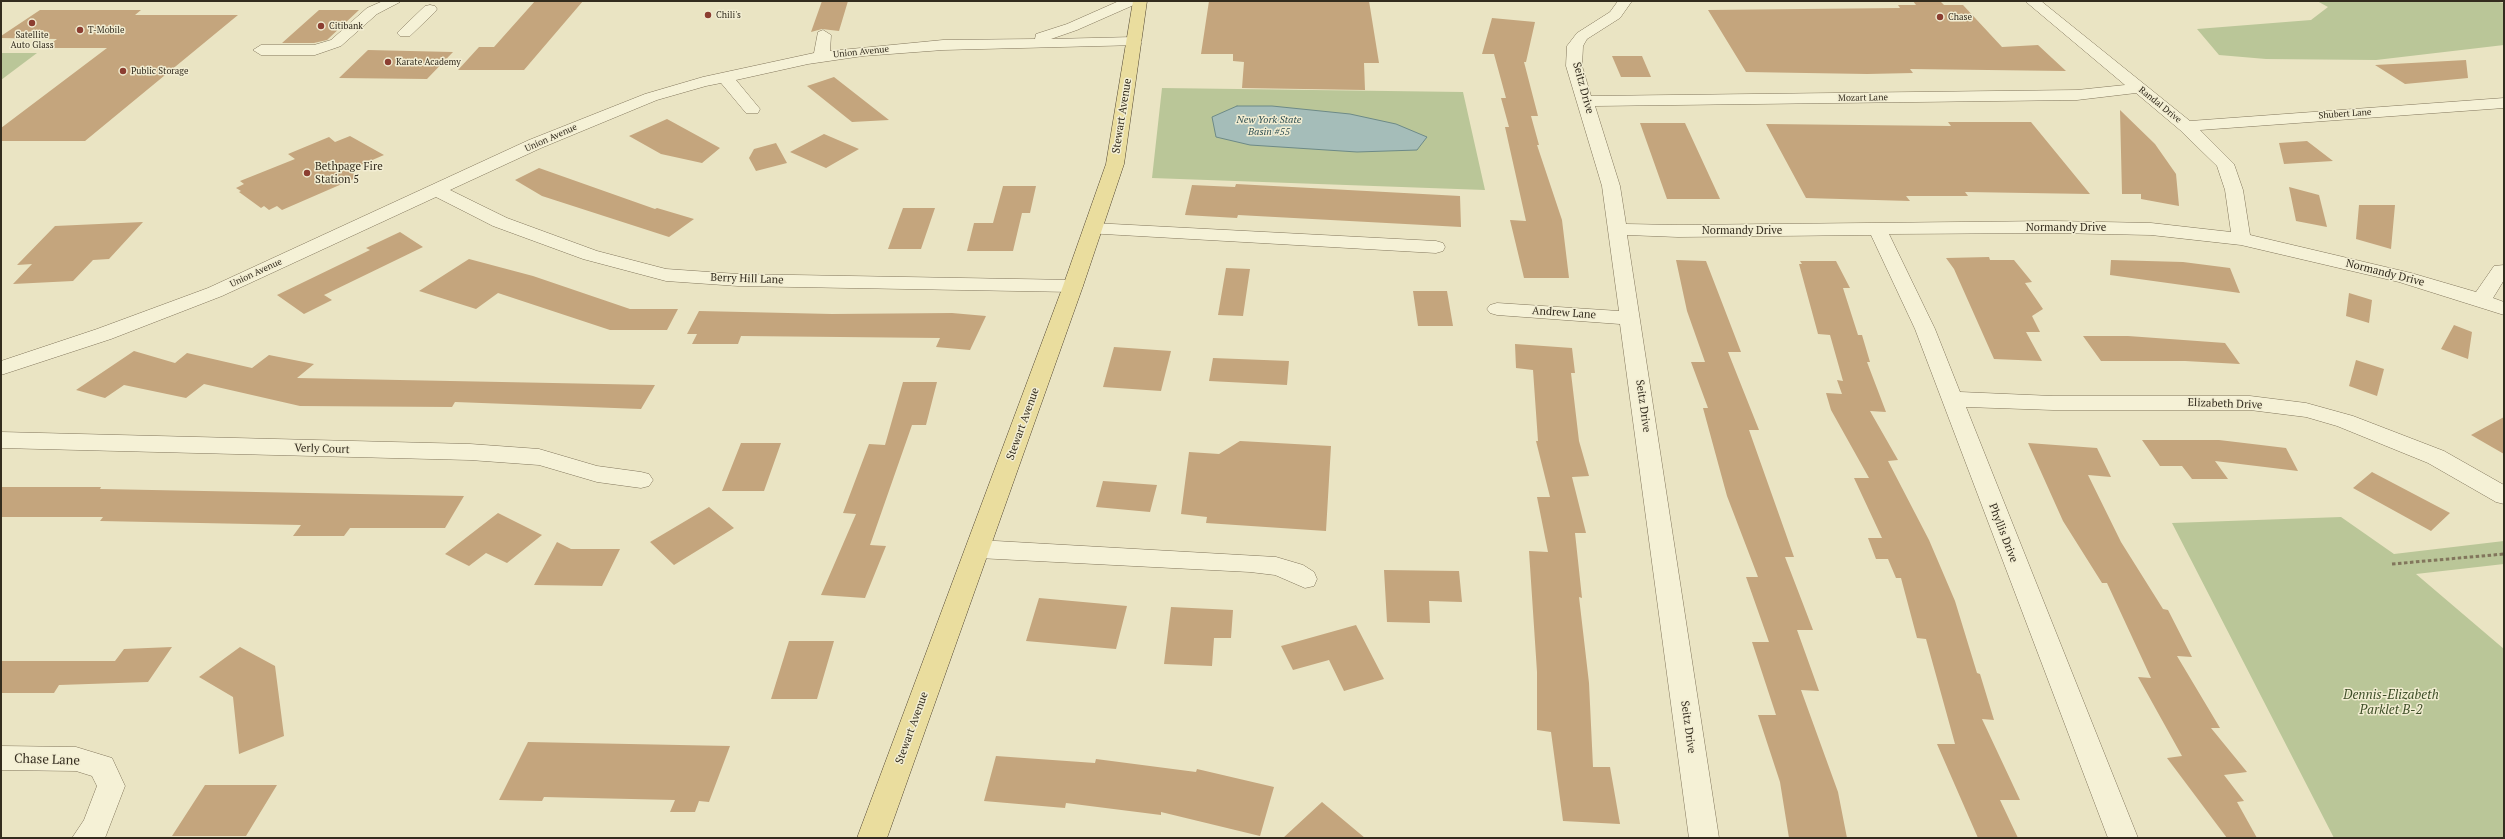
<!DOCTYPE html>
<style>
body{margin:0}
#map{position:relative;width:2505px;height:839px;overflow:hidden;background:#eae4c3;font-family:"PT Serif",serif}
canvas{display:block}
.frame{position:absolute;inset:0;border:2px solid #332c1e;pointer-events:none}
</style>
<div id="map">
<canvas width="2505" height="839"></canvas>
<div class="frame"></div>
</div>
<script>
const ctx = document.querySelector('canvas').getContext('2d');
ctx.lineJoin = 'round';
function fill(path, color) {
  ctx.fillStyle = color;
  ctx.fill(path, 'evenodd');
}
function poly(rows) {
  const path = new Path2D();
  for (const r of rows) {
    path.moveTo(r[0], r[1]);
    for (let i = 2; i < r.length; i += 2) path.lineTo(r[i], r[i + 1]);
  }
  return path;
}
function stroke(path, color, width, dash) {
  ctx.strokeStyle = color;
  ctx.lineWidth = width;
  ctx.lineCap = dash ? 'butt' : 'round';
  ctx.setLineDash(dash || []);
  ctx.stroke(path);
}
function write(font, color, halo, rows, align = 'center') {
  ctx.font = font + ' "PT Serif",serif';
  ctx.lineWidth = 3;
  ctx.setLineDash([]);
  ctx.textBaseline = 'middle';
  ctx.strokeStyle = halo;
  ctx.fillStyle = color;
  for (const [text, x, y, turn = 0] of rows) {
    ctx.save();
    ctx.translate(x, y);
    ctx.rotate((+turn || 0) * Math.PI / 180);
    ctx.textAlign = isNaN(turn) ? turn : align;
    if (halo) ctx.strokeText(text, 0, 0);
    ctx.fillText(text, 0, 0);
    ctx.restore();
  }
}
fill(poly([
 [2317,1,2494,1,2504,3,2504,45,2376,60,2266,59,2219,55,2197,29,2311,20,2328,7],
 [1,53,37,53,1,80],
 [1162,88,1463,92,1485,190,1152,178],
 [2341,517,2394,554,2504,541,2504,564,2416,574,2504,649,2504,838,2334,838,2172,523]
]), '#bac698');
const water = poly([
 [1237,106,1272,106,1350,114,1396,124,1427,137,1417,150,1357,152,1250,145,1216,137,1212,117,1237,106]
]);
fill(water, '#a5bdb9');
stroke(water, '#6d8a87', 1);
fill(poly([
 [535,1,583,1,524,70,458,70,479,47,494,47],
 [822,1,848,1,839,31,822,29,811,32],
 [1209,1,1369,1,1379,63,1364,63,1365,90,1242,88,1244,62,1233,61,1233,54,1201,54],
 [1913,1,1940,1,1944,5,1963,5,2002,47,2038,45,2066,71,1910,69,1913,73,1867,74,1746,72,1708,10,1900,8,1898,5,1916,5],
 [40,10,141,10,135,15,238,15,85,141,1,141,1,128,107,48,45,48,57,39,1,38,1,36],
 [319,10,359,10,327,40,314,43,282,43],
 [1492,18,1535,22,1526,62,1524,62,1538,116,1531,116,1539,145,1537,145,1562,220,1569,278,1524,278,1510,220,1526,221,1505,127,1509,127,1501,98,1506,98,1494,54,1482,54],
 [368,50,453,52,427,79,339,78],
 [1612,56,1642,56,1651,77,1621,77],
 [2466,60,2468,78,2405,84,2375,65],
 [834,77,889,120,852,122,807,86],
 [2120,110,2155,144,2176,174,2179,206,2141,199,2141,194,2122,194],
 [667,119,720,148,702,163,661,154,629,136],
 [1948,122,2031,122,2090,194,1965,192,1968,196,1906,196,1910,201,1806,198,1766,124,1951,126],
 [1640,123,1685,123,1720,199,1667,199],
 [824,134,859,149,826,168,790,152],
 [350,136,384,155,349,170,358,177,282,210,277,206,269,210,264,206,261,208,239,192,241,191,236,188,244,184,240,181,295,159,288,154,329,137,335,142],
 [2307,141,2333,161,2284,164,2279,143],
 [776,143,787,163,756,171,749,158,754,149],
 [539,168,655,209,657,208,694,219,669,237,542,196,515,180],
 [1236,184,1460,196,1461,227,1238,215,1237,218,1185,215,1192,185,1235,187],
 [1003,186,1036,186,1030,213,1022,213,1013,251,967,251,974,223,993,223],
 [2289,187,2319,195,2327,227,2296,221],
 [2359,205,2395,205,2391,249,2356,239],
 [903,208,935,208,921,249,888,249],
 [143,222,109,259,93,260,73,281,13,284,32,264,17,265,55,226],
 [400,232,423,247,324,295,332,300,304,314,277,295,370,250,366,248],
 [1989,257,1990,260,2014,260,2032,282,2025,283,2043,309,2032,316,2040,332,2026,332,2042,361,1994,359,1954,269,1946,258],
 [469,259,533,276,630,309,678,309,667,330,610,330,498,293,476,309,419,291],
 [1676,260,1706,261,1741,352,1728,352,1759,430,1749,430,1794,557,1785,557,1813,630,1797,630,1819,691,1801,690,1838,792,1847,838,1789,838,1780,782,1758,715,1776,715,1752,642,1769,642,1746,577,1758,577,1727,496,1703,408,1708,408,1691,362,1705,362,1687,311],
 [2111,260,2183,262,2230,268,2240,293,2110,275],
 [1800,261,1836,261,1850,288,1843,288,1858,335,1862,335,1870,362,1867,362,1886,412,1870,411,1898,460,1888,461,1929,540,1955,601,1977,673,1980,674,1994,720,1982,719,2020,800,2000,800,2018,838,1978,838,1937,744,1955,744,1926,639,1917,638,1901,578,1896,578,1888,559,1876,559,1868,538,1882,538,1854,478,1869,478,1831,410,1826,393,1842,394,1837,380,1843,381,1830,335,1818,334,1799,264,1802,264],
 [1226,268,1250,269,1243,316,1218,315],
 [1413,291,1447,291,1453,326,1418,326],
 [2349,293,2372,300,2369,323,2346,316],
 [699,311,832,314,952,313,986,316,970,350,936,347,940,338,741,336,738,344,692,344,697,334,687,334],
 [2454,325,2472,332,2468,359,2441,349],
 [2083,336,2128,336,2225,343,2240,364,2185,361,2101,361],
 [1515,344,1572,348,1575,373,1571,373,1579,441,1589,476,1572,477,1586,533,1575,533,1582,598,1579,597,1589,683,1593,767,1610,767,1620,824,1563,821,1551,732,1537,730,1537,672,1529,551,1548,552,1537,497,1550,497,1536,441,1538,441,1533,370,1516,368],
 [1114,347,1171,351,1161,391,1103,387],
 [134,351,175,363,187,353,252,368,269,355,314,364,297,378,655,385,641,409,455,402,452,407,300,406,204,384,186,398,124,385,105,398,76,390],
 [1213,358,1289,361,1287,385,1209,381],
 [2356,360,2384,369,2377,396,2349,386],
 [903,382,937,382,926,425,912,425,870,545,886,546,865,598,821,595,856,514,843,513,869,444,885,445],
 [2504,417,2504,454,2471,435],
 [2142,440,2219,440,2286,448,2298,471,2215,461,2228,479,2192,479,2182,466,2160,466],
 [1240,441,1331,446,1326,531,1206,523,1207,517,1181,514,1189,452,1219,454],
 [741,443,781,443,764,491,722,491],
 [2028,443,2097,448,2111,477,2088,475,2121,542,2163,609,2168,610,2192,657,2177,656,2220,728,2211,728,2247,772,2224,775,2244,801,2237,802,2257,838,2227,838,2167,758,2182,756,2138,677,2151,678,2107,583,2102,583,2063,521],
 [2372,472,2450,513,2431,531,2353,488],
 [1103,481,1157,485,1150,512,1096,507],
 [1,487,101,487,100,489,464,496,445,528,350,528,344,536,293,536,301,525,100,521,103,517,1,517],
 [709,507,734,528,674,565,650,542],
 [498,513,542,535,507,563,486,553,469,566,445,554],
 [557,542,571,549,620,549,602,586,534,585],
 [1384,570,1459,571,1462,602,1429,601,1430,623,1387,622],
 [1039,598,1127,606,1116,649,1026,641],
 [1171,607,1233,610,1231,638,1214,638,1212,666,1164,664],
 [1356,625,1384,679,1344,691,1329,660,1293,670,1281,646],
 [789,641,834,641,817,699,771,699],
 [172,647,148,682,59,685,54,693,1,693,1,661,115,661,124,649],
 [240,647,275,666,284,736,239,754,233,697,199,677],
 [528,742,730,746,709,802,699,801,695,812,670,812,675,800,544,797,542,801,499,800],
 [996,756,1095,763,1096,759,1196,772,1197,769,1274,787,1260,836,1161,812,1161,815,1066,803,1065,808,984,801],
 [205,785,277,785,246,836,172,836],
 [1322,802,1365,838,1283,838]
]), '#c4a57d');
const minor = poly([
 [383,1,400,2,377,14,341,46,315,55,261,55,253,50,261,45,314,45,331,40,367,8,383,1],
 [1119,1,1138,1,1136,4,1077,30,1051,39,1134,37,1139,39,1142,42,1139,45,943,50,863,56,808,64,736,80,760,109,758,113,746,113,721,83,706,86,657,100,541,148,450,190,507,218,597,251,666,269,738,274,1073,280,1080,282,1083,286,1080,290,1073,292,738,286,666,281,583,259,493,226,436,197,222,296,111,339,1,375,1,361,97,329,208,288,529,140,645,94,703,77,814,53,818,32,823,30,831,35,830,51,943,40,1035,39,1036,34,1067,24,1119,1],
 [1618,1,1632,1,1620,18,1587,39,1583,46,1582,66,1591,96,2077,90,2125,85,2025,1,2041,1,2190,121,2504,98,2504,108,2200,130,2234,164,2243,190,2250,235,2411,273,2476,292,2494,266,2504,265,2504,280,2493,298,2504,302,2504,315,2399,282,2241,245,2151,235,2054,233,1889,234,1935,329,1960,392,2053,396,2250,396,2306,403,2353,416,2444,451,2504,485,2504,504,2496,502,2428,463,2337,426,2306,417,2250,410,2053,410,1966,407,2138,838,2108,838,1915,329,1871,235,1678,237,1627,235,1719,838,1689,838,1620,324,1497,315,1490,313,1487,309,1490,305,1497,303,1619,311,1602,186,1566,66,1567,46,1577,33,1610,12,1618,1],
 [2136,93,2180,130,2217,166,2225,190,2231,232,2151,223,2054,221,1678,225,1626,224,1620,186,1595,106,2077,100,2136,93],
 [430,5,435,6,437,9,435,12,410,36,400,36,397,33,400,30,425,6,430,5],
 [1093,223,1436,241,1443,243,1445,247,1443,251,1436,253,1086,233,1084,229,1086,225,1093,223],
 [1,432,470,444,539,449,597,466,641,472,649,474,653,480,649,486,641,488,597,482,539,465,470,460,1,448,1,432],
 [978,540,1276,557,1303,565,1314,572,1317,579,1314,586,1305,588,1275,575,1250,572,978,558,969,555,966,549,969,543,978,540],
 [1,746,76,747,112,758,125,786,105,838,72,838,84,820,97,786,92,776,76,771,1,770,1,746]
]);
const major = poly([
 [1133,1,1147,1,1124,164,1083,286,887,838,857,838,1063,286,1106,164,1133,1]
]);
stroke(minor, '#82765c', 1);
stroke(major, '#504430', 1);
stroke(poly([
 [2392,564,2504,554]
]), '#82765c', 3, [3.5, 2.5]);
fill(minor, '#f5f1d6');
fill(major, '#eadd9e');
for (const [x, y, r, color] of [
 [708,15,4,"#8c3e31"],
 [1940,17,4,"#8c3e31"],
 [32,23,4,"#8c3e31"],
 [321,26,4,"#8c3e31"],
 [80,30,4,"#8c3e31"],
 [388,62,4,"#8c3e31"],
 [123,71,4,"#8c3e31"],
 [307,173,4,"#8c3e31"]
]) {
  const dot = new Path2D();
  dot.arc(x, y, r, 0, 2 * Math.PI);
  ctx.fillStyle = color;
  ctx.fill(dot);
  stroke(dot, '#f2edd2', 1.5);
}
write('9px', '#332c1e', '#f2edd2', [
 ["Chili's",716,15],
 ["Chase",1948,17],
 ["Citibank",329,26],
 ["T-Mobile",88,30],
 ["Satellite",32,35,"center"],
 ["Auto Glass",32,45,"center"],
 ["Karate Academy",396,62],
 ["Public Storage",131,71]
], 'left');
write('9px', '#332c1e', '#f2edd2', [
 ["Union Avenue",861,52,-6],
 ["Mozart Lane",1863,98,-1],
 ["Randal Drive",2160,105,39],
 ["Shubert Lane",2345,114,-4],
 ["Union Avenue",551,138,-24],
 ["Union Avenue",256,273,-25]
]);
write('italic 10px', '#2f4f52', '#f2edd2', [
 ["New York State",1269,120],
 ["Basin #55",1269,132]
]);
write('11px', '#332c1e', '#f2edd2', [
 ["Seitz Drive",1583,88,75],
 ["Stewart Avenue",1122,116,-81],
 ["Normandy Drive",2066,228],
 ["Normandy Drive",1742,231],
 ["Normandy Drive",2385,273,14],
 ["Berry Hill Lane",747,279,2],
 ["Andrew Lane",1564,313,4],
 ["Elizabeth Drive",2225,404,2],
 ["Seitz Drive",1643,406,82],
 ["Stewart Avenue",1023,424,-70],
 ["Verly Court",322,449,2],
 ["Phyllis Drive",2003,533,69],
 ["Seitz Drive",1688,727,82],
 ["Stewart Avenue",912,728,-70]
]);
write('11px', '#332c1e', '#f2edd2', [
 ["Bethpage Fire",315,167],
 ["Station 5",315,180]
], 'left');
write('italic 13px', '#3e4e27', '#f2edd2', [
 ["Dennis-Elizabeth",2391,695],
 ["Parklet B-2",2391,710]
]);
write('13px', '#332c1e', '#f2edd2', [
 ["Chase Lane",47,760,2]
]);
</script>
